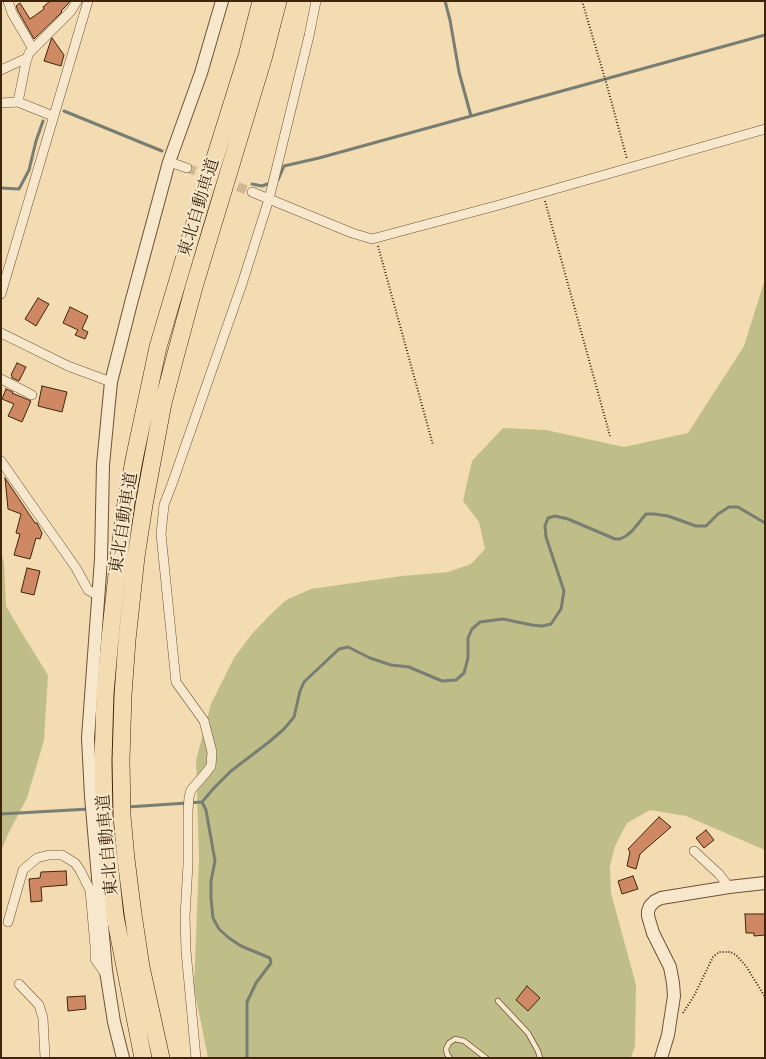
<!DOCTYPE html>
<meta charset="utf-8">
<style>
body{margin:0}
#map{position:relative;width:766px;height:1059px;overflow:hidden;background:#f3dbb2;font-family:"IM FELL Double Pica",serif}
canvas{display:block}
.frame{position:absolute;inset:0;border:2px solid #3f260b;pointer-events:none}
</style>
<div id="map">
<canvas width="766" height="1059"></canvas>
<div class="frame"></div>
</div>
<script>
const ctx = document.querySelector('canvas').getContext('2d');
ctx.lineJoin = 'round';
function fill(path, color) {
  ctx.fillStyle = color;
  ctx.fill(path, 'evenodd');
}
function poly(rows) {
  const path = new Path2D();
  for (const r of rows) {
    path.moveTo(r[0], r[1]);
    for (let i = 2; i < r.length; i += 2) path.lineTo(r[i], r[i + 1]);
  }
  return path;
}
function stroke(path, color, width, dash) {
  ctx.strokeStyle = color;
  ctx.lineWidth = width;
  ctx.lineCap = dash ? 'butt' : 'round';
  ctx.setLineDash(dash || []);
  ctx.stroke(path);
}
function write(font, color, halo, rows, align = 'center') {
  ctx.font = font + ' "IM FELL Double Pica","Noto Serif JP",serif';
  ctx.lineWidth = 4;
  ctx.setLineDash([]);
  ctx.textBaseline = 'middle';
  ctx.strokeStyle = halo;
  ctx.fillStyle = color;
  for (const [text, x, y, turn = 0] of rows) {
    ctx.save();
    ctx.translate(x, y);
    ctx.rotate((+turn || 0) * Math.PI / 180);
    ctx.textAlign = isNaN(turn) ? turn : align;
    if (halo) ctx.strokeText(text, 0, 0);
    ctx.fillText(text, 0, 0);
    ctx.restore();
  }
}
fill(poly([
 [765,279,765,850,686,816,650,810,627,823,615,846,610,866,611,893,636,985,635,1046,631,1058,208,1058,194,988,199,858,196,760,211,704,234,658,251,635,270,615,286,600,311,589,402,576,448,572,471,564,485,549,479,522,463,501,472,461,503,428,546,430,624,447,688,433,744,346],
 [1,553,4,562,6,606,23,635,48,675,44,740,27,798,9,832,1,851]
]), '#c0be88');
stroke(poly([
 [445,1,450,20,459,72,471,116],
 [64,111,162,151],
 [252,184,262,186,278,180,284,166,319,158,765,35],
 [1,188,19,189,29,170,36,141,43,121],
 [202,802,206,810,215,861,211,881,211,898,213,918,219,929,229,938,241,946,270,958,271,963,256,983,247,1002,247,1058],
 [127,807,202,802,214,788,231,771,269,742,284,729,294,717,300,691,304,682,339,649,348,647,370,658,391,665,409,667,442,681,456,680,464,673,468,658,468,638,472,629,480,622,503,619,532,625,542,626,551,624,561,609,564,591,546,537,545,526,548,518,555,516,568,519,615,539,620,539,626,536,632,531,646,514,654,514,668,516,696,526,706,526,718,514,729,507,738,507,765,523],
 [1,814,89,809]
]), '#797e72', 3);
const building = poly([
 [50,1,70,1,67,5,61,11,62,12,34,39,18,11,16,6,20,3,30,19,44,9,43,7,50,1],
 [52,38,64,55,61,66,44,61,51,40,52,38],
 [38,298,49,304,36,326,25,319,38,298],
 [70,307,88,316,82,329,88,332,85,339,75,335,78,330,63,323,70,307],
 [17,363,26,367,19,381,12,378,12,376,11,375,17,363],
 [42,386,67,392,62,412,38,406,42,386],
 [6,389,13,392,12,393,31,401,22,422,8,416,14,404,2,399,6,389],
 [5,478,35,523,37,523,42,533,40,539,36,538,30,559,14,555,20,534,16,533,21,514,8,509,5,478],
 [27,568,40,571,34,595,21,592,27,568],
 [659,817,671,827,640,854,636,869,627,866,630,852,628,849,659,817],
 [706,830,714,840,704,848,696,838,706,830],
 [66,871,67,885,41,887,42,901,31,902,29,879,40,878,41,872,66,871],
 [633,876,638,889,622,894,618,881,633,876],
 [745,914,765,914,765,935,754,936,754,933,746,933,745,914],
 [527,986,540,998,528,1011,516,1000,527,986],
 [85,996,86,1009,68,1011,67,997,85,996]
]);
fill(building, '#ce8964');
stroke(building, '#3f260b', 1);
stroke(poly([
 [187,168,252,192]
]), '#cfb791', 9, [9, 4.5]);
const service = poly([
 [498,1001,528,1033,538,1051,540,1058],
 [450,1058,447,1054,446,1049,449,1043,455,1039,464,1041,486,1058]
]);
const minor = poly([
 [8,1,12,13,33,49],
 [1,70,27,58],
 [18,102,26,62,29,53,71,11,77,1],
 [1,103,18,102,53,116],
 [169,162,187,168],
 [252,192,352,233,372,239,499,205,765,129],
 [1,294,88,1],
 [1,333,68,366,111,382],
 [1,379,32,395],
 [1,461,76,568,88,590,99,596],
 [694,851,719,874,729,887],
 [8,922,23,870,37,858,49,855,62,855,75,863,80,870,90,890,95,946,95,959,106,975],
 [19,984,39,1005,43,1018,45,1058],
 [196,1058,186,951,185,917,188,864,188,811,189,797,191,790,205,774,211,766,212,752,204,721,176,682,161,534,164,505,172,484,242,284,269,199,309,36,316,1]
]);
const tertiary = poly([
 [123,1058,114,1022,106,971,91,796,88,738,101,559,103,465,109,402,111,382,131,303,169,162,201,73,222,1],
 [661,1058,668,1035,674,996,673,983,670,967,653,933,648,916,648,911,650,906,655,901,661,898,729,887,765,883]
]);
const motorway = poly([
 [143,1058,115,916,104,815,103,761,105,694,110,638,119,556,126,503,135,455,158,347,199,209,247,56,261,1],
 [161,1058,141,967,133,914,126,859,122,816,121,760,123,695,127,640,136,557,144,505,163,403,177,350,194,287,263,59,278,1]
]);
stroke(service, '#6c5335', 6);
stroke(minor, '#6c5335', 10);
stroke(tertiary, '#6c5335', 14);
stroke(motorway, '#3f260b', 18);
stroke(poly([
 [582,1,606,82,627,159],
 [545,201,610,436],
 [378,246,433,445],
 [683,1013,694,996,713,957,719,952,731,952,736,955,746,966,765,997]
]), '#3f260b', 2, [1, 2]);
stroke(service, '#f7e8cd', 4.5);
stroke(minor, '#f7e8cd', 9);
stroke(tertiary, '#f7e8cd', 12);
stroke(motorway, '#f3dbb2', 17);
write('17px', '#3f260b', '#f7e8cd', [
 ["東北自動車道",200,208,-73],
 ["東北自動車道",125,523,-81],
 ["東北自動車道",109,845,-95]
]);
</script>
